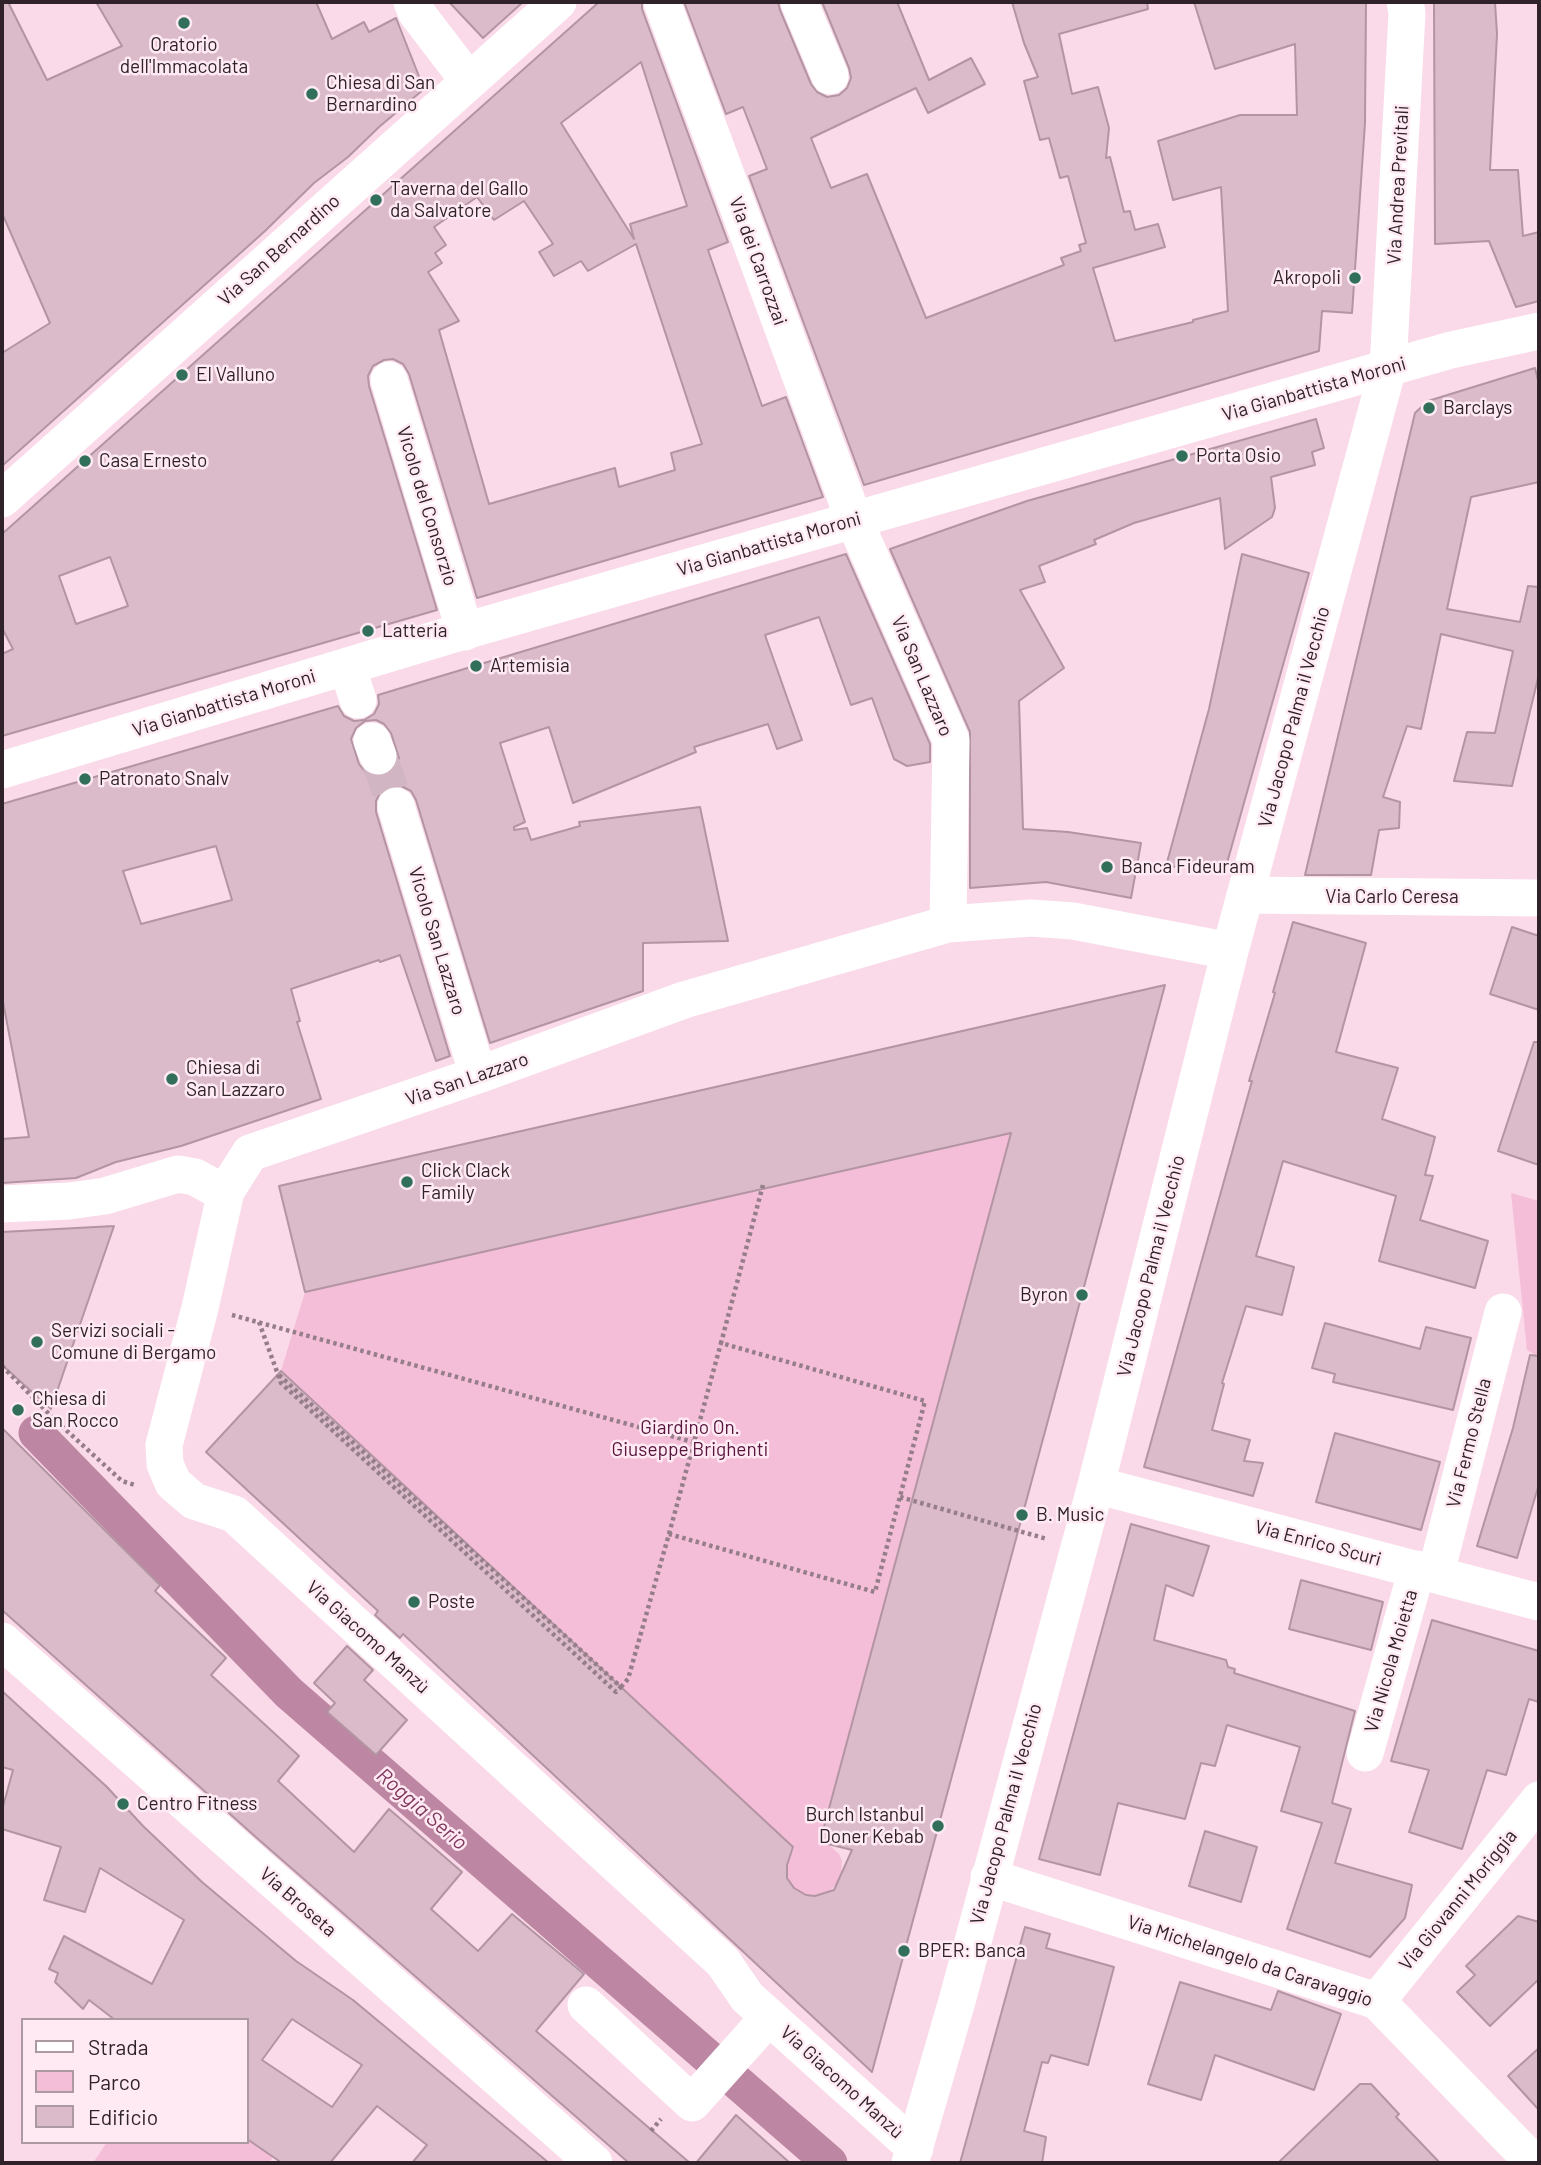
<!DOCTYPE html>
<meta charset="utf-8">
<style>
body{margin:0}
#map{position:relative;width:1541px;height:2165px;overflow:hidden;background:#fad9e8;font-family:Barlow,sans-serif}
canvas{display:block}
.frame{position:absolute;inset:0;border:4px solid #2f2329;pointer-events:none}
.legend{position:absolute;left:21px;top:2018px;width:228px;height:126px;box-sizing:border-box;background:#ffeaf4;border:2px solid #ac9aa3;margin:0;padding:9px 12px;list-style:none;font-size:21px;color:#2f2329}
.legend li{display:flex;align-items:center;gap:14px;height:35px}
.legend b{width:35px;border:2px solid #ac9aa3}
</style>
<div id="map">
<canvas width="1541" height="2165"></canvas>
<div class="frame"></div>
<ul class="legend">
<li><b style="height:9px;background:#fff"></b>Strada</li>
<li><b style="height:19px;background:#f4bed8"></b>Parco</li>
<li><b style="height:19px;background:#dbbbca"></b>Edificio</li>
</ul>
</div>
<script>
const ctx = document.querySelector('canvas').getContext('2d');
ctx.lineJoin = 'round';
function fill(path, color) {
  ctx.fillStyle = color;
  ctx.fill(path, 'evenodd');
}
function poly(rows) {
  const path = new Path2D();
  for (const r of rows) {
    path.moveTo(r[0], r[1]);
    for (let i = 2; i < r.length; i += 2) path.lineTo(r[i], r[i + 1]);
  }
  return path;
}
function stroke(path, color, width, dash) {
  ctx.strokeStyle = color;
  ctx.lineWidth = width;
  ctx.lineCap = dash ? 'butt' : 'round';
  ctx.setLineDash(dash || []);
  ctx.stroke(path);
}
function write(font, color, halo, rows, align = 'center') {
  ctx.font = font + ' Barlow,sans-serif';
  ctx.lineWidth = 5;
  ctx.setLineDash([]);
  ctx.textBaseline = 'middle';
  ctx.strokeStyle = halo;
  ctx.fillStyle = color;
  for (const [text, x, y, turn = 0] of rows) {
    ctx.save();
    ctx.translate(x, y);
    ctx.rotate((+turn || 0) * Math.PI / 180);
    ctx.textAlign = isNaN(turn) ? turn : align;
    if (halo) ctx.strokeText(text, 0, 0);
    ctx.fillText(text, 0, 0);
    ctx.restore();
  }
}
fill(poly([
 [1021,1125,1004,1159,820,1841,828,1844,839,1854,842,1861,841,1873,837,1884,827,1893,815,1896,806,1895,794,1888,788,1878,787,1865,794,1848,281,1371,305,1292,988,1139],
 [1511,1193,1539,1201,1539,1357,1527,1350],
 [247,2139,273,2157,270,2162,271,2163,93,2163,107,2142,247,2142]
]), '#f4bed8');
stroke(poly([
 [36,1433,289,1693,830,2163]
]), '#bd86a2', 35);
const building = poly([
 [2,2,8,2,47,80,122,46,96,2,316,2,332,39,364,22,369,32,396,18,424,89,379,127,348,157,314,183,265,231,2,466,2,353,50,323,2,213,2,2],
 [449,2,523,2,483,38,449,2],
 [599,2,642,2,642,9,728,242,708,250,762,406,786,397,823,497,477,598,409,374,403,364,393,359,384,360,373,366,368,376,369,386,437,610,2,736,2,654,13,649,2,628,2,534,599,2],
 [641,62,687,206,630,224,634,239,561,123,641,62],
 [477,197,494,220,524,201,553,244,539,252,554,276,581,261,588,271,636,244,702,444,671,453,675,470,619,487,615,468,489,504,439,330,459,321,428,272,442,263,435,253,446,245,434,227,477,197],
 [110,557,128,606,76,624,59,576,110,557],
 [684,2,778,2,780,10,811,84,817,92,827,97,839,95,847,88,851,78,849,68,822,2,897,2,929,80,971,58,985,84,928,113,916,88,811,138,831,188,867,174,926,318,1064,265,1061,258,1081,251,1079,245,1086,243,1068,176,1060,178,1049,138,1040,140,1024,81,1038,77,1024,43,1012,2,1147,2,1148,9,1059,34,1072,94,1098,87,1109,128,1106,158,1110,157,1124,212,1130,211,1135,230,1158,224,1165,247,1093,268,1115,341,1193,322,1193,320,1228,311,1221,187,1173,200,1158,141,1240,115,1297,115,1295,44,1215,69,1194,2,1366,2,1365,123,1352,313,1322,311,1319,351,864,485,749,176,767,169,743,107,726,114,684,2],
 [1434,2,1495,2,1497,34,1490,170,1518,170,1523,236,1539,232,1539,301,1516,307,1489,241,1435,244,1434,2],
 [1535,368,1539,384,1539,482,1471,497,1447,609,1520,622,1528,586,1539,587,1539,674,1512,786,1454,781,1467,732,1495,733,1513,651,1441,634,1421,729,1407,726,1383,797,1400,802,1399,828,1379,830,1371,875,1305,875,1415,413,1428,401,1535,368],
 [1316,419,1324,448,1312,452,1315,465,1271,477,1275,508,1272,517,1225,549,1220,498,1134,523,1094,540,1096,544,1039,566,1045,582,1020,590,1064,668,1019,701,1023,829,1068,832,1141,843,1131,898,1046,882,970,888,970,732,890,549,1027,501,1316,419],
 [846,554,930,744,930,762,907,766,894,759,872,698,851,705,819,617,765,635,802,740,777,749,768,724,694,747,696,752,573,803,549,727,500,743,525,822,514,827,514,830,527,828,531,840,580,826,579,822,700,807,728,941,643,943,643,991,490,1043,416,800,411,791,401,786,389,786,381,791,376,801,376,812,450,1056,436,1061,400,955,380,962,379,960,291,989,300,1021,297,1022,321,1099,181,1146,116,1162,76,1178,2,1183,2,1139,29,1137,2,997,2,804,338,706,344,716,354,721,364,720,374,714,379,704,378,695,846,554],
 [376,720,384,724,391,733,399,758,394,769,385,776,376,777,366,773,359,764,351,739,356,728,365,721,376,720],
 [216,846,232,900,141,924,123,871,216,846],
 [1242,554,1309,573,1225,870,1166,866,1209,709,1242,554],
 [1293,922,1366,943,1336,1052,1398,1068,1382,1119,1435,1137,1425,1175,1433,1176,1420,1220,1488,1241,1475,1288,1379,1261,1396,1196,1283,1161,1256,1256,1294,1267,1282,1315,1246,1306,1222,1383,1224,1384,1212,1430,1250,1440,1244,1461,1263,1463,1253,1496,1144,1467,1252,1081,1249,1081,1275,993,1273,992,1293,922],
 [1512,927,1539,936,1539,1010,1490,994,1512,927],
 [1165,985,1070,1339,872,2072,403,1634,400,1638,375,1615,378,1611,206,1452,281,1371,793,1847,787,1865,787,1878,794,1888,806,1895,815,1896,834,1890,852,1850,820,1842,1011,1133,305,1292,279,1186,1165,985],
 [1534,1042,1539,1042,1539,1165,1498,1151,1534,1042],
 [114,1226,77,1333,51,1409,2,1365,2,1232,114,1226],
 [1325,1323,1420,1349,1426,1327,1471,1338,1453,1410,1333,1382,1335,1374,1312,1368,1325,1323],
 [1530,1355,1539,1356,1539,1484,1517,1558,1477,1546,1513,1428,1530,1355],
 [2,1428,160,1585,155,1591,226,1658,211,1675,299,1756,278,1781,354,1852,389,1809,462,1872,431,1909,478,1951,512,1914,584,1974,536,2031,690,2163,629,2163,258,1839,2,1610,2,1428],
 [1335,1433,1440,1462,1421,1530,1316,1502,1335,1433],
 [1131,1524,1209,1546,1193,1596,1166,1585,1154,1640,1226,1660,1228,1667,1235,1669,1234,1673,1355,1711,1332,1803,1351,1809,1335,1863,1412,1885,1405,1918,1370,1957,1287,1929,1322,1823,1281,1811,1300,1747,1227,1725,1215,1766,1201,1763,1185,1819,1118,1803,1100,1875,1039,1859,1131,1524],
 [1301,1580,1383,1602,1371,1650,1289,1629,1301,1580],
 [1432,1620,1539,1651,1539,1702,1529,1699,1506,1775,1487,1770,1462,1849,1409,1832,1429,1770,1391,1761,1432,1620],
 [347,1646,373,1670,364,1680,407,1720,376,1755,327,1712,335,1703,314,1683,347,1646],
 [2,1691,107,1787,143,1826,202,1882,296,1961,353,2000,549,2163,412,2163,427,2145,377,2106,330,2163,282,2163,247,2139,247,2020,115,2020,89,2000,83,2009,55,1982,58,1973,49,1969,64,1936,152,1984,184,1920,100,1868,85,1912,44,1900,61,1847,2,1829,2,1810,13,1770,2,1767,2,1691],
 [292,2019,362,2065,332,2107,262,2060,292,2019],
 [1205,1831,1257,1847,1241,1902,1189,1886,1205,1831],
 [1518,1916,1539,1922,1539,1979,1490,2026,1457,1992,1475,1975,1466,1966,1518,1916],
 [1025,1927,1050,1934,1046,1948,1114,1967,1088,2065,1051,2055,1048,2063,1042,2062,1024,2131,1046,2137,1042,2163,960,2163,1025,1927],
 [1180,1982,1271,2010,1278,1991,1341,2014,1314,2090,1215,2055,1201,2100,1148,2084,1180,1982],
 [1539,2048,1539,2110,1508,2076,1539,2048],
 [1360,2084,1371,2084,1399,2114,1396,2117,1440,2163,1278,2163,1360,2084],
 [736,2115,790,2163,696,2163,736,2115]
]);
fill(building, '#dbbbca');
stroke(building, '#b394a2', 2);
stroke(poly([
 [378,756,396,806]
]), '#d1b5c2', 37, [37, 18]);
stroke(poly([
 [232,1315,693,1442],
 [259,1322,281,1383,616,1692,621,1687,278,1374],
 [2,1366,55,1420,122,1481,135,1485],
 [900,1497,1047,1539],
 [669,1534,721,1343],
 [621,1687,628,1679,669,1534,875,1592,925,1401,721,1343,763,1185],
 [651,2131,661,2119]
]), '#957e89', 4.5, [3.5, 3.5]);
stroke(poly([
 [412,2,416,12,468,80],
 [662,2,854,520,951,740,948,924],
 [799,2,830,76],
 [389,380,465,632],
 [2,499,558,2],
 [347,666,358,700],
 [372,741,378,756],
 [2,770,454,634,854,520,1451,350,1539,331],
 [396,806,478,1075],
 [1245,895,1539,898],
 [2,1204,69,1201,105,1196,178,1174,195,1177,213,1187,226,1191],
 [1096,1485,1539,1602],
 [1436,1573,1503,1312],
 [2,1641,594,2163],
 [1365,1753,1417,1569],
 [989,1877,1377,2001,1534,2163],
 [1377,2001,1539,1800],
 [586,2005,692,2103,769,2017],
 [915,2148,747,1997,723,1962,234,1514,194,1501,173,1483,165,1464,164,1445,200,1308,226,1191,250,1153,478,1075,684,1000,948,924,1031,918,1073,921,1230,951],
 [910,2163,957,2001,1096,1485,1230,951,1388,368,1407,13,1405,2]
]), '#fff', 37);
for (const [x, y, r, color] of [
 [184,23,7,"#326f5a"],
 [312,94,7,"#326f5a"],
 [376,200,7,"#326f5a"],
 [1355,278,7,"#326f5a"],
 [182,375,7,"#326f5a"],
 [1429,408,7,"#326f5a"],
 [1182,456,7,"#326f5a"],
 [85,461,7,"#326f5a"],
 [368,631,7,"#326f5a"],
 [476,666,7,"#326f5a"],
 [85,779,7,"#326f5a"],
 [1107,867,7,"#326f5a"],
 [172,1079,7,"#326f5a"],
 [407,1182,7,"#326f5a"],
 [1082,1295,7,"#326f5a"],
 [37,1342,7,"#326f5a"],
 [18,1410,7,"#326f5a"],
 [1022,1515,7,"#326f5a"],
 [414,1602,7,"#326f5a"],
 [123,1804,7,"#326f5a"],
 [938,1826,7,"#326f5a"],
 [904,1951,7,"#326f5a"]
]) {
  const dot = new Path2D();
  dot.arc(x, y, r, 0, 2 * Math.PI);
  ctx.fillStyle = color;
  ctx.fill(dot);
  stroke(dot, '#ffeaf4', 2.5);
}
write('19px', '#2f2329', '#ffeaf4', [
 ["Oratorio",184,45,"center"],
 ["dell'Immacolata",184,67,"center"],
 ["Chiesa di San",326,83],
 ["Bernardino",326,105],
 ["Taverna del Gallo",390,189],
 ["da Salvatore",390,211],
 ["Akropoli",1341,278,"right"],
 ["El Valluno",196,375],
 ["Barclays",1443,408],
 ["Porta Osio",1196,456],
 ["Casa Ernesto",99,461],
 ["Latteria",382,631],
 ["Artemisia",490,666],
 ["Patronato Snalv",99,779],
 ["Banca Fideuram",1121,867],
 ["Chiesa di",186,1068],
 ["San Lazzaro",186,1090],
 ["Click Clack",421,1171],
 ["Family",421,1193],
 ["Byron",1068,1295,"right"],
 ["Servizi sociali -",51,1331],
 ["Comune di Bergamo",51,1353],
 ["Chiesa di",32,1399],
 ["San Rocco",32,1421],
 ["B. Music",1036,1515],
 ["Poste",428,1602],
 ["Centro Fitness",137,1804],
 ["Burch Istanbul",924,1815,"right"],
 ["Doner Kebab",924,1837,"right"],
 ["BPER: Banca",918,1951]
], 'left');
write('19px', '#2f2329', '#ffeaf4', [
 ["Via Andrea Previtali",1398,185,-87],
 ["Via San Bernardino",279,250,-42],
 ["Via dei Carrozzai",758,261,70],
 ["Via Gianbattista Moroni",1314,389,-16],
 ["Vicolo del Consorzio",427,506,73],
 ["Via Gianbattista Moroni",769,544,-16],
 ["Via San Lazzaro",922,676,67],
 ["Via Gianbattista Moroni",224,703,-17],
 ["Via Jacopo Palma il Vecchio",1294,717,-75],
 ["Via Carlo Ceresa",1392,897],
 ["Vicolo San Lazzaro",437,941,73],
 ["Via San Lazzaro",467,1079,-19],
 ["Via Jacopo Palma il Vecchio",1151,1266,-76],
 ["Via Fermo Stella",1469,1443,-76],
 ["Via Enrico Scuri",1318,1543,15],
 ["Via Giacomo Manzù",368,1637,42],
 ["Via Nicola Moietta",1391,1661,-74],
 ["Via Jacopo Palma il Vecchio",1006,1814,-75],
 ["Via Giovanni Moriggia",1458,1900,-51],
 ["Via Broseta",298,1902,41],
 ["Via Michelangelo da Caravaggio",1250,1961,18],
 ["Via Giacomo Manzù",842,2082,42]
]);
write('19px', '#57143c', '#ffeaf4', [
 ["Giardino On.",690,1428],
 ["Giuseppe Brighenti",690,1450]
]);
write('italic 21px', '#803a60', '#ffeaf4', [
 ["Roggia Serio",422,1809,41]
]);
</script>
